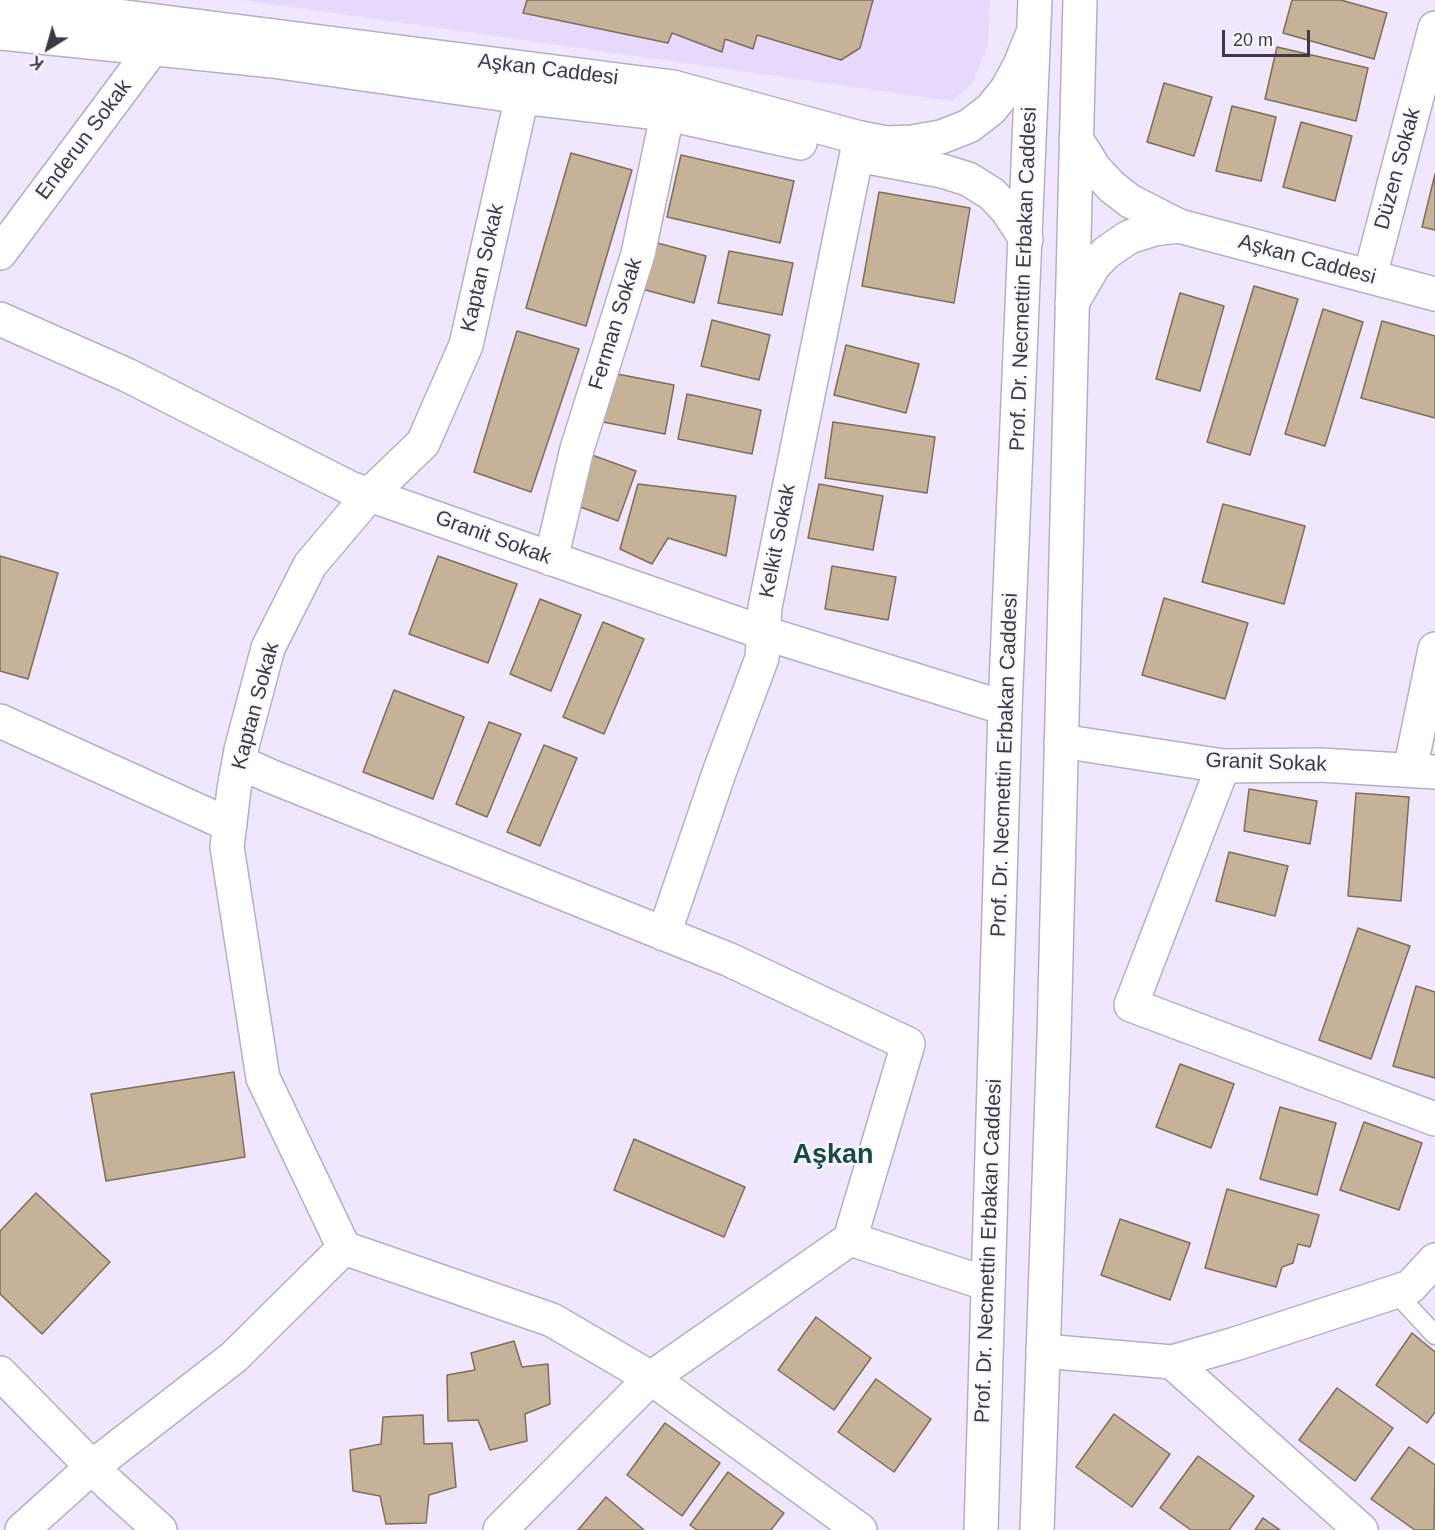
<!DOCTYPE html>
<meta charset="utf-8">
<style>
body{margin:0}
#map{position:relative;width:1435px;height:1530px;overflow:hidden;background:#f0e7ff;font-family:Arial,sans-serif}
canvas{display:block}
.north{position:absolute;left:18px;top:18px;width:60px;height:60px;-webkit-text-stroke:4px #faf8fe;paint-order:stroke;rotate:217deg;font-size:16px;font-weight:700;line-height:24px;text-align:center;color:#3d3945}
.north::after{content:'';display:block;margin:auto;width:21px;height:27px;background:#3d3945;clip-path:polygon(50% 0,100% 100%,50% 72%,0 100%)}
.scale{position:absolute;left:1222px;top:30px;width:88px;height:27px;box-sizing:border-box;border:3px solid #3d3945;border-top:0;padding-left:8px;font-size:18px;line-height:21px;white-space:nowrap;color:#3d3945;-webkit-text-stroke:4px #faf8fe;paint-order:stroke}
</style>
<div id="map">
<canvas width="1435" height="1530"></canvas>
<div class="north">K</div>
<div class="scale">20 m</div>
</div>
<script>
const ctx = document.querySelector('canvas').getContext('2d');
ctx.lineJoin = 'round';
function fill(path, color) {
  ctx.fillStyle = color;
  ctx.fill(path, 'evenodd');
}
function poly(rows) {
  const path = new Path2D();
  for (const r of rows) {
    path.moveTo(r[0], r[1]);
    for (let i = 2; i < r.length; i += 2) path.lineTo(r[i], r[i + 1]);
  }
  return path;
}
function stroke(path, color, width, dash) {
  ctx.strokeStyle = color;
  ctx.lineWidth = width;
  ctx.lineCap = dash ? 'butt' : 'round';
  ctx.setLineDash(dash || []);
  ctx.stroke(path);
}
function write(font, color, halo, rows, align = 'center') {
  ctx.font = font + ' Arial,sans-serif';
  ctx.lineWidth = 4.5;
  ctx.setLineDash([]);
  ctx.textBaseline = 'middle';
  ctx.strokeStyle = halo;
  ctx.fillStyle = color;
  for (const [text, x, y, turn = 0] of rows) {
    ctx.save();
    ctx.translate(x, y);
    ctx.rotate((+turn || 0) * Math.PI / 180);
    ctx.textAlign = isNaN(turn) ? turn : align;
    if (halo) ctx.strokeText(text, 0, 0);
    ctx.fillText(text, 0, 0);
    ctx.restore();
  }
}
fill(poly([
 [242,0,990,0,988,46,972,84,952,101]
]), '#e7d9fe');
const building = poly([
 [527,0,873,0,860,48,841,60,757,35,753,49,725,39,722,52,672,33,668,43,523,13,527,0],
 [1292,0,1341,0,1387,13,1374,59,1283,33,1292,0],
 [1277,47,1368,68,1356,121,1265,99,1277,47],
 [1164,83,1212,97,1194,156,1147,142,1164,83],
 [1232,106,1276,117,1261,181,1216,171,1232,106],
 [1301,122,1352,136,1335,201,1283,187,1301,122],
 [571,153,632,170,586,326,526,308,571,153],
 [681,155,794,181,780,243,667,217,681,155],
 [1435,174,1435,230,1422,227,1435,174],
 [879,192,970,208,954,303,862,286,879,192],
 [650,241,706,256,694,303,638,288,650,241],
 [729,251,793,263,782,315,718,303,729,251],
 [1254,286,1298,299,1250,455,1207,442,1254,286],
 [1180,293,1224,306,1200,391,1156,379,1180,293],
 [1323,309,1363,322,1325,446,1285,434,1323,309],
 [712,320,770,335,759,380,701,366,712,320],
 [1382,321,1435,336,1435,418,1361,398,1382,321],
 [517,331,579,349,531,492,474,472,517,331],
 [846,345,919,364,906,413,834,395,846,345],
 [612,373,674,385,665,434,603,422,612,373],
 [687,394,761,410,752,454,678,439,687,394],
 [833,422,935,437,927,493,825,478,833,422],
 [592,455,636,471,618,521,575,505,592,455],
 [638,484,736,496,726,556,668,538,652,564,620,549,638,484],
 [819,484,883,496,873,550,808,538,819,484],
 [1223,504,1305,526,1284,604,1202,582,1223,504],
 [0,556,58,573,28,679,0,671,0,556],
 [438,556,517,584,488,663,409,634,438,556],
 [832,566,896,577,888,620,825,609,832,566],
 [1164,598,1248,623,1225,699,1142,675,1164,598],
 [540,599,581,615,551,691,510,674,540,599],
 [603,622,644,639,604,734,563,717,603,622],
 [394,690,464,717,433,799,363,772,394,690],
 [489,722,521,734,487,817,456,804,489,722],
 [544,745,577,758,540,846,507,832,544,745],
 [1249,789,1317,801,1310,844,1244,831,1249,789],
 [1356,793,1409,797,1401,901,1348,896,1356,793],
 [1229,852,1288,866,1275,916,1216,901,1229,852],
 [1358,928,1410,946,1371,1059,1319,1040,1358,928],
 [1416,986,1435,992,1435,1078,1393,1066,1416,986],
 [1180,1064,1234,1084,1211,1148,1156,1127,1180,1064],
 [234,1072,245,1157,106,1181,91,1094,234,1072],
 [1280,1107,1336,1123,1317,1195,1260,1179,1280,1107],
 [1364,1122,1422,1143,1399,1210,1340,1190,1364,1122],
 [634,1139,745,1187,724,1237,614,1190,634,1139],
 [1227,1189,1319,1215,1310,1247,1298,1244,1293,1263,1282,1267,1276,1287,1205,1268,1227,1189],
 [36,1193,110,1262,42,1334,0,1294,0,1231,36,1193],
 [1120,1219,1190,1243,1170,1300,1101,1275,1120,1219],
 [816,1317,871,1358,834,1410,778,1370,816,1317],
 [1412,1333,1435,1352,1435,1412,1427,1423,1376,1385,1412,1333],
 [514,1341,522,1367,548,1364,550,1404,525,1414,527,1441,490,1450,478,1420,448,1421,447,1375,475,1370,471,1353,514,1341],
 [876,1379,931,1419,894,1472,838,1432,876,1379],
 [1337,1388,1393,1428,1355,1481,1299,1440,1337,1388],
 [1114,1414,1170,1454,1132,1507,1076,1467,1114,1414],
 [423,1415,424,1444,452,1443,456,1487,429,1495,426,1523,386,1524,380,1496,353,1491,350,1450,381,1444,383,1417,423,1415],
 [665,1423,720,1463,682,1516,627,1475,665,1423],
 [1409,1447,1435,1465,1434,1530,1415,1530,1371,1499,1409,1447],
 [1198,1456,1254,1496,1229,1530,1191,1530,1160,1508,1198,1456],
 [728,1472,784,1513,771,1530,697,1530,690,1525,728,1472],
 [606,1497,644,1530,578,1530,606,1497],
 [1263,1518,1280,1530,1255,1530,1263,1518]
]);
fill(building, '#c5b298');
stroke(building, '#7f6e55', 1.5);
const service = poly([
 [1395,1292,1435,1335]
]);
const minor = poly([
 [0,253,152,49,161,24],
 [1370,276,1435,28],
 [0,319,127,375,350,488,764,633,1005,708],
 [551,559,577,449,638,254,673,87],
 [0,721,230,825],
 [1061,741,1223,766,1320,765,1435,772],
 [239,762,270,776,730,960,908,1044,850,1239],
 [1223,766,1131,1005,1435,1119],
 [1410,770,1435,649],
 [664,934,720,770,762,658,765,607,860,138],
 [344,1248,263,1078,227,847,234,789,241,750,268,648,310,565,370,494,423,443,466,345,528,70],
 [1043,1351,1172,1362,1235,1344,1410,1287,1435,1260],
 [1172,1362,1361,1530],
 [0,1373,110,1485,160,1530],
 [22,1530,92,1467,234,1357,344,1248,552,1320,651,1378,860,1530],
 [500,1530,651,1378,850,1239,988,1284]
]);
const tertiary = poly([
 [0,4,23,4,673,87,860,138,887,143,912,142,941,137,969,126,991,109,1007,89,1020,65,1033,33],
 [0,33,273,61,522,97,667,114,800,143],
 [1076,139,1095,169,1112,187,1130,201,1179,226,1435,294],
 [868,157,942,171,968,179,992,194,1007,210,1026,239],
 [1072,303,1094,265,1107,252,1129,237,1154,229,1179,226]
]);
const primary = poly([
 [981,1530,1005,708,1035,0],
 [1037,1530,1054,1037,1080,0]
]);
stroke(service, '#b7adc9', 21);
stroke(minor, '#b7adc9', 36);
stroke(tertiary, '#b7adc9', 36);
stroke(primary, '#b7adc9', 36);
stroke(service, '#fff', 18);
stroke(minor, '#fff', 33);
stroke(tertiary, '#fff', 33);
stroke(primary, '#fff', 33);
write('21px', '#3d3945', '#faf8fe', [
 ["Aşkan Caddesi",548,70,7],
 ["Enderun Sokak",84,140,-53],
 ["Düzen Sokak",1398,169,-75],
 ["Aşkan Caddesi",1307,260,15],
 ["Kaptan Sokak",483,268,-77],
 ["Prof. Dr. Necmettin Erbakan Caddesi",1024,279,-88],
 ["Ferman Sokak",616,324,-73],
 ["Granit Sokak",493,538,20],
 ["Kelkit Sokak",778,541,-79],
 ["Kaptan Sokak",256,706,-75],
 ["Granit Sokak",1266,763,2],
 ["Prof. Dr. Necmettin Erbakan Caddesi",1005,765,-88],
 ["Prof. Dr. Necmettin Erbakan Caddesi",989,1251,-88]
]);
write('bold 27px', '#144d44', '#faf8fe', [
 ["Aşkan",833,1156]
]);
</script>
